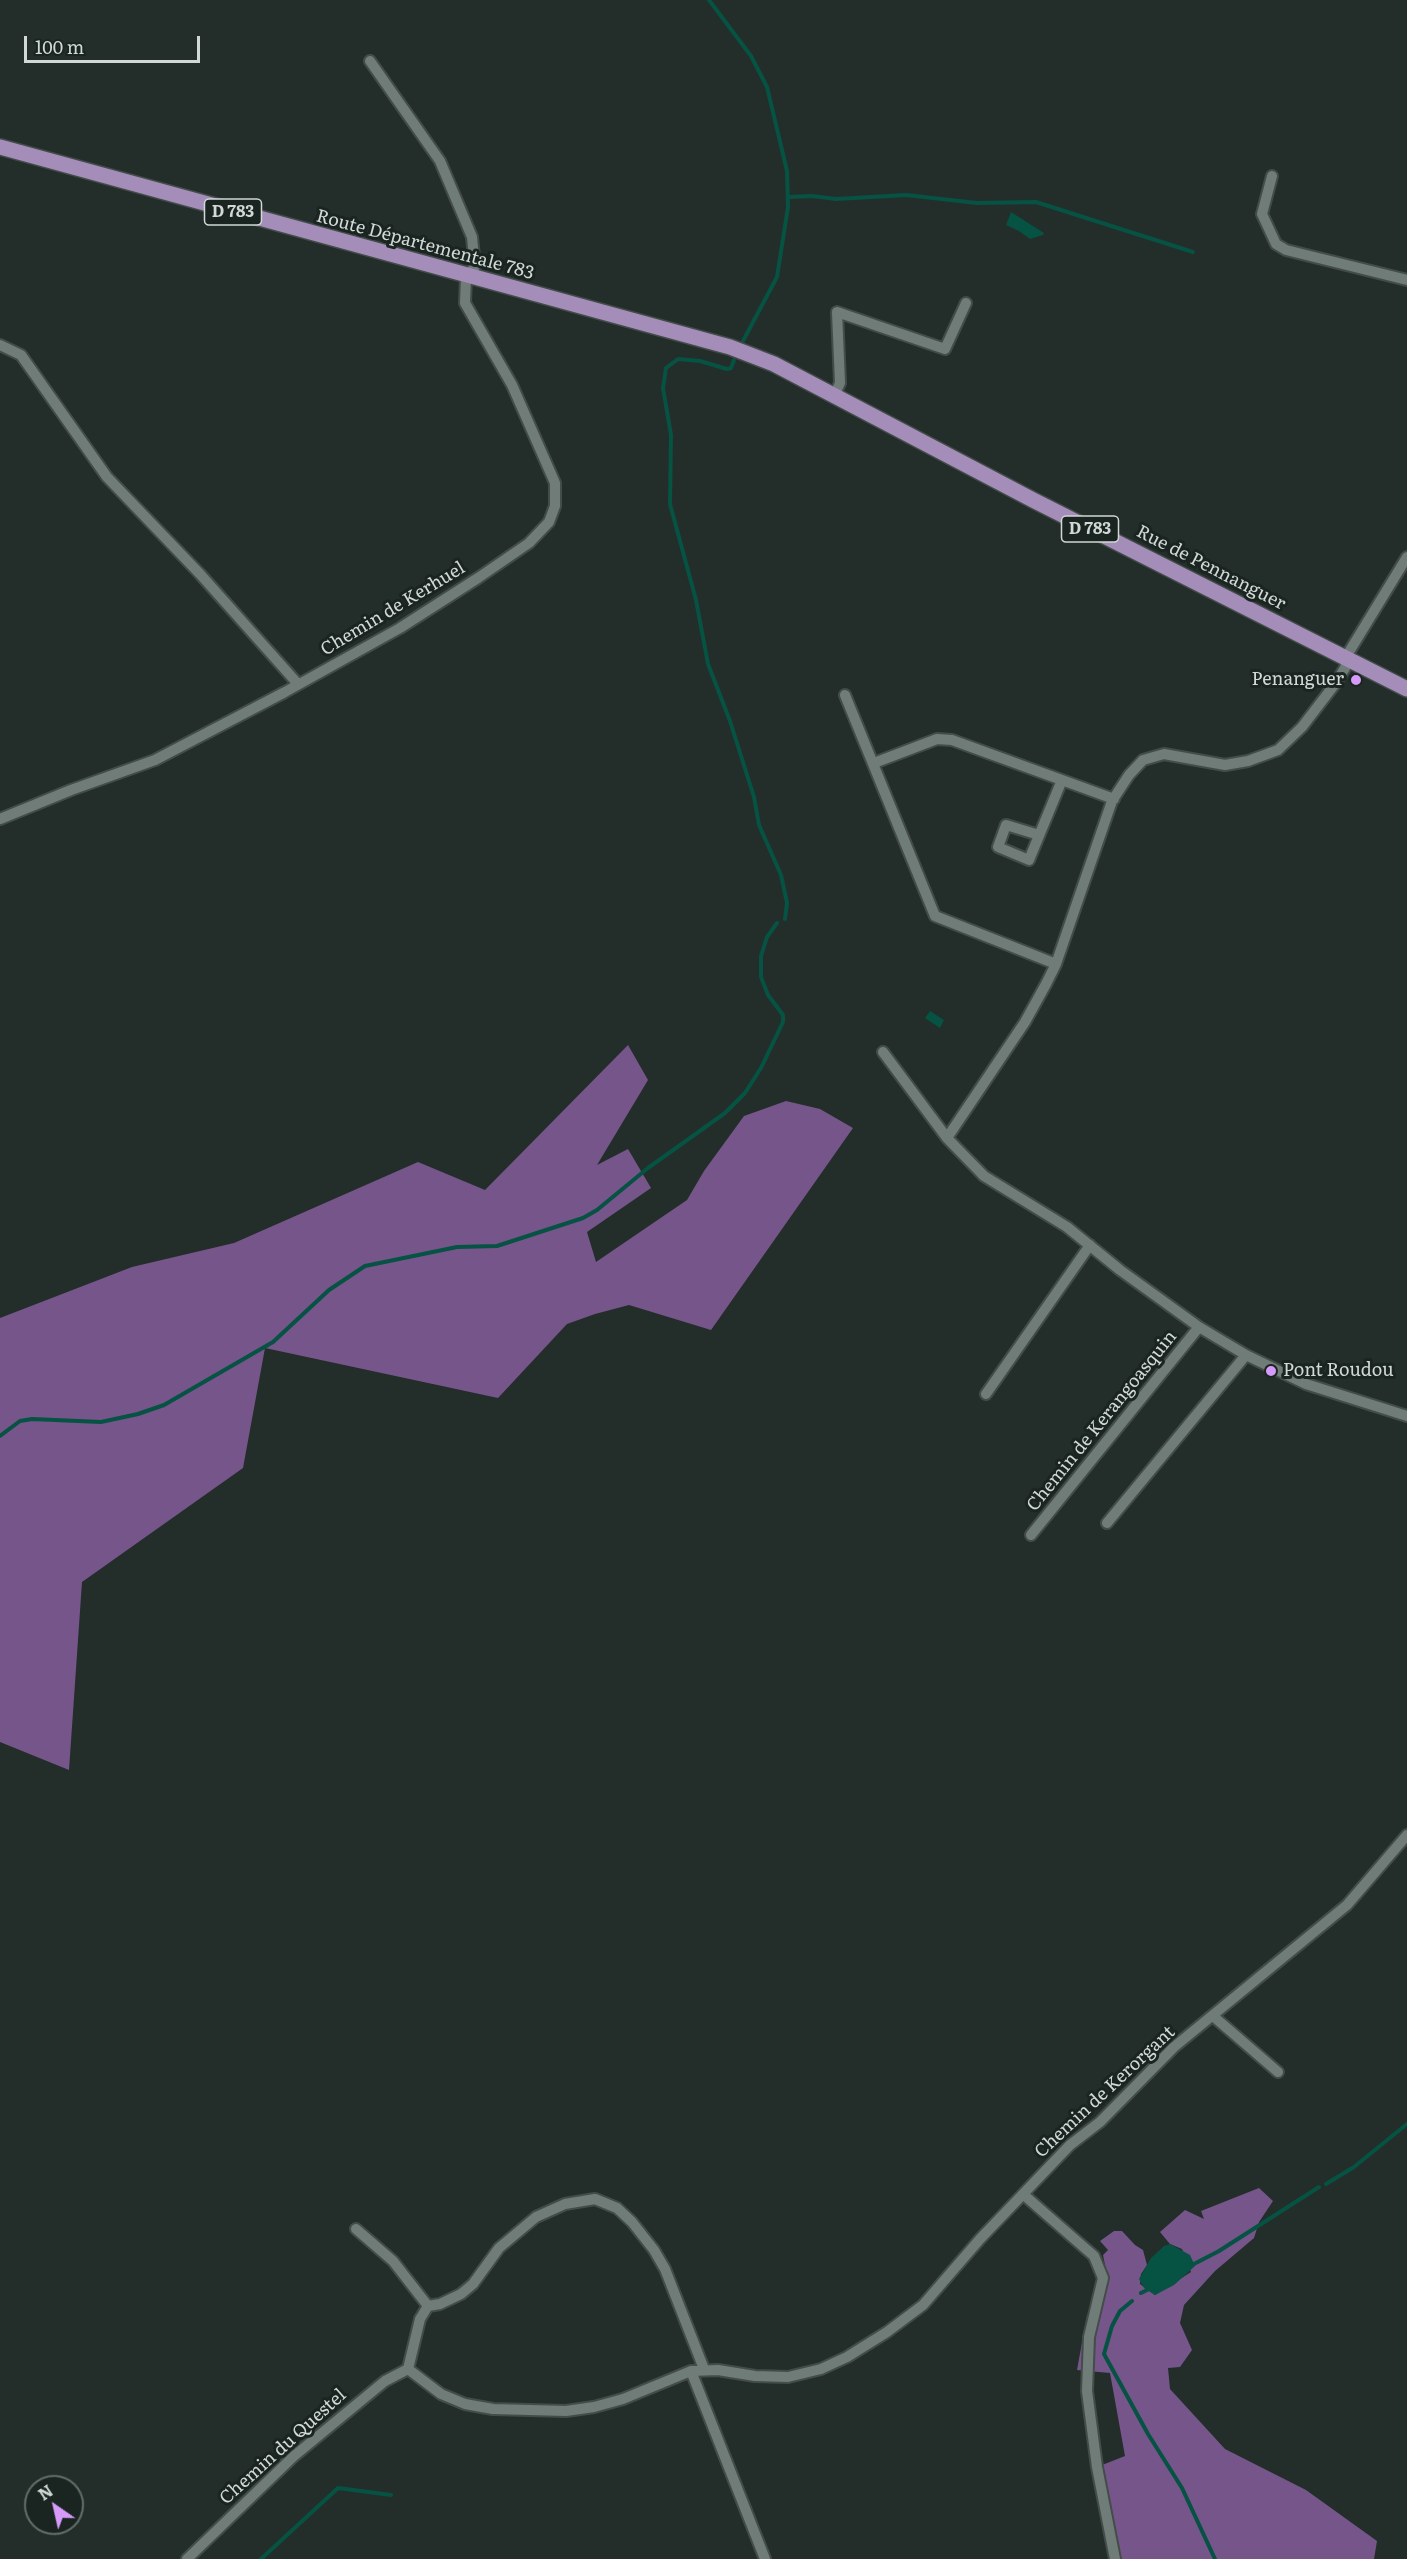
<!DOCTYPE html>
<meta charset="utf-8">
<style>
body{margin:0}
#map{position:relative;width:1407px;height:2559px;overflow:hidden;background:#232e2a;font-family:Literata,serif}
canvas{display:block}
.north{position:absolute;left:24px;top:2475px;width:60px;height:60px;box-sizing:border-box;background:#1a2421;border:2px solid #636c69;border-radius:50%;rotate:326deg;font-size:16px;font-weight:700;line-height:24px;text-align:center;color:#d1d8d5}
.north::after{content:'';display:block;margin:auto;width:21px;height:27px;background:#d69bfa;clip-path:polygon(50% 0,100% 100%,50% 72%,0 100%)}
.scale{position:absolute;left:24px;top:36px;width:176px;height:27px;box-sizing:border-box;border:3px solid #d1d8d5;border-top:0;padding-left:8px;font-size:18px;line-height:21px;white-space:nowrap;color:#d1d8d5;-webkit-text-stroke:4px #1a2421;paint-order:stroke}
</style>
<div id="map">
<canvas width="1407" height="2559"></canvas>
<div class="north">N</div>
<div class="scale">100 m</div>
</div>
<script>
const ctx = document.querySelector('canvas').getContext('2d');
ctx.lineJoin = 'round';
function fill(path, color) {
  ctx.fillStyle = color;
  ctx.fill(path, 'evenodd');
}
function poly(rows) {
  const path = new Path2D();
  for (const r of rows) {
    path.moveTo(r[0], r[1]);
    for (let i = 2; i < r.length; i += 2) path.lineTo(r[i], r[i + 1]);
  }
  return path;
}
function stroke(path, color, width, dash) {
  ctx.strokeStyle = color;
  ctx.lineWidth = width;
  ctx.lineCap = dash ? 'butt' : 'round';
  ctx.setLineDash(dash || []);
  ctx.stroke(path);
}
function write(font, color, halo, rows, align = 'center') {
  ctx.font = font + ' Literata,serif';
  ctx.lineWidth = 6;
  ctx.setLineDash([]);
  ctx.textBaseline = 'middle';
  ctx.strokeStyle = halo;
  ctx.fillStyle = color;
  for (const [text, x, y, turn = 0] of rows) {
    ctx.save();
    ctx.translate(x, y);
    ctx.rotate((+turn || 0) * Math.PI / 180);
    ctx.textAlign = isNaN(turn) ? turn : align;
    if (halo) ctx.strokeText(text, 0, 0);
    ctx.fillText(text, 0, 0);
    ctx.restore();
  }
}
fill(poly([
 [628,1045,648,1080,597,1165,628,1149,651,1188,587,1232,596,1262,687,1200,704,1171,744,1116,786,1101,820,1109,853,1128,711,1330,629,1305,595,1314,567,1324,498,1398,265,1348,243,1468,82,1582,69,1770,0,1742,0,1318,132,1267,234,1243,418,1162,485,1190],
 [1259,2188,1273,2201,1259,2222,1254,2238,1215,2271,1184,2305,1180,2323,1192,2350,1180,2367,1168,2368,1170,2389,1225,2449,1306,2490,1377,2541,1374,2559,1120,2559,1097,2467,1125,2456,1110,2373,1077,2370,1087,2315,1098,2309,1107,2275,1103,2255,1108,2250,1100,2241,1114,2231,1122,2231,1135,2245,1143,2250,1147,2265,1141,2274,1140,2284,1155,2295,1191,2272,1182,2249,1170,2244,1160,2232,1185,2210,1204,2219,1201,2211]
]), '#76558b');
fill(poly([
 [1011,212,1044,233,1043,235,1030,239,1019,231,1006,225],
 [930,1011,944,1020,940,1028,925,1018],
 [1170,2244,1190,2255,1195,2266,1174,2285,1155,2295,1144,2288,1139,2279,1151,2258,1164,2246]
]), '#065243');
stroke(poly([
 [709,0,751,56,767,87,787,171,788,207,777,277,743,341],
 [789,197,812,196,836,199,906,195,977,203,1036,202,1193,252],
 [734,360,731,368,727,369,700,361,678,359,666,368,663,388,671,435,670,504,696,600,708,664,730,721,754,797,759,825,781,875,787,903,785,919],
 [0,1436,20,1421,32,1419,101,1422,138,1414,164,1405,273,1342,329,1290,365,1266,457,1247,497,1246,583,1218,597,1210,648,1168,725,1113,745,1093,761,1068,783,1022,783,1015,768,995,761,977,761,956,767,937,777,923],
 [1326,2184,1354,2167,1407,2124],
 [1192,2265,1219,2251,1319,2187],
 [1141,2293,1149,2289],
 [1132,2301,1120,2311,1112,2326,1104,2354,1148,2434,1182,2488,1215,2559],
 [261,2559,338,2488,391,2495]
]), '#065243', 4);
const minor = poly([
 [1272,176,1262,214,1276,244,1286,250,1407,280],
 [0,345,21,355,107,477,200,574,298,684],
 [835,394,840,383,837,312,945,349,966,303],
 [845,695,935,916,1056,964],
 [874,763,937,739,952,740,1114,799],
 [0,819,71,790,155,760,285,692,400,628,478,578,529,543,549,522,555,506,555,483,512,385,465,303,466,277,475,267,472,237,440,161,370,61],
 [1039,835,1006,825,998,847,1029,860,1062,780],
 [883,1052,947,1138,984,1176,1067,1227,1120,1270,1199,1327,1246,1355,1306,1384,1407,1416],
 [947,1138,1025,1022,1046,984,1056,964,1112,801,1129,775,1143,760,1164,754,1225,765,1248,761,1278,750,1302,727,1335,684,1345,668,1349,652,1407,557],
 [986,1394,1090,1245],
 [1107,1523,1246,1355],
 [1031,1535,1199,1327],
 [1213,2016,1278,2072],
 [1024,2195,1094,2256,1103,2278,1089,2337,1087,2391,1097,2467,1115,2559],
 [356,2229,393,2261,428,2306],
 [428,2306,440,2304,461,2294,473,2284,499,2248,536,2217,565,2204,595,2199,617,2208,632,2222,654,2250,665,2269,704,2369],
 [408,2369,441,2394,465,2404,493,2409,566,2411,594,2407,623,2399,691,2371,718,2370,755,2376,788,2377,821,2369,847,2357,887,2332,923,2305,980,2239,1070,2145,1100,2122,1174,2047,1347,1905,1407,1835],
 [691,2371,765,2559],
 [187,2559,294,2456,385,2381,408,2369,420,2319,428,2306]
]);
const primary = poly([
 [0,147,730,347,774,364,1033,500,1407,689]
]);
stroke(minor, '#434c49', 14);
stroke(primary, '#434c49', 18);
stroke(minor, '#707c78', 10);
stroke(primary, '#a58dba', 15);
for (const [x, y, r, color] of [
 [1356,680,6,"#d69bfa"],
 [1271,1371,6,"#d69bfa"]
]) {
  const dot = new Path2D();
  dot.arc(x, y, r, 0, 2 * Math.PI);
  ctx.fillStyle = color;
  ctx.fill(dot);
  stroke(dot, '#1a2421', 2);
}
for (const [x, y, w] of [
 [233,212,57],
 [1090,529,57]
]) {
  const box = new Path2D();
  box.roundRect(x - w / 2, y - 13, w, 26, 4.5);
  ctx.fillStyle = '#1a2421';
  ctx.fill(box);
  stroke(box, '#d1d8d5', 1.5);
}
write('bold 16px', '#d1d8d5', null, [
 ["D 783",233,212],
 ["D 783",1090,529]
]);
write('18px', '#d1d8d5', '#1a2421', [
 ["Route Départementale 783",425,245,15],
 ["Rue de Pennanguer",1211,568,27],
 ["Chemin de Kerhuel",393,609,-31],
 ["Chemin de Kerangoasquin",1102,1421,-51],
 ["Chemin de Kerorgant",1105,2092,-43],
 ["Chemin du Questel",283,2447,-42]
]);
write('18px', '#d1d8d5', '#1a2421', [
 ["Penanguer",1344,680],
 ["Pont Roudou",1283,1371,"left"]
], 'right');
</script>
